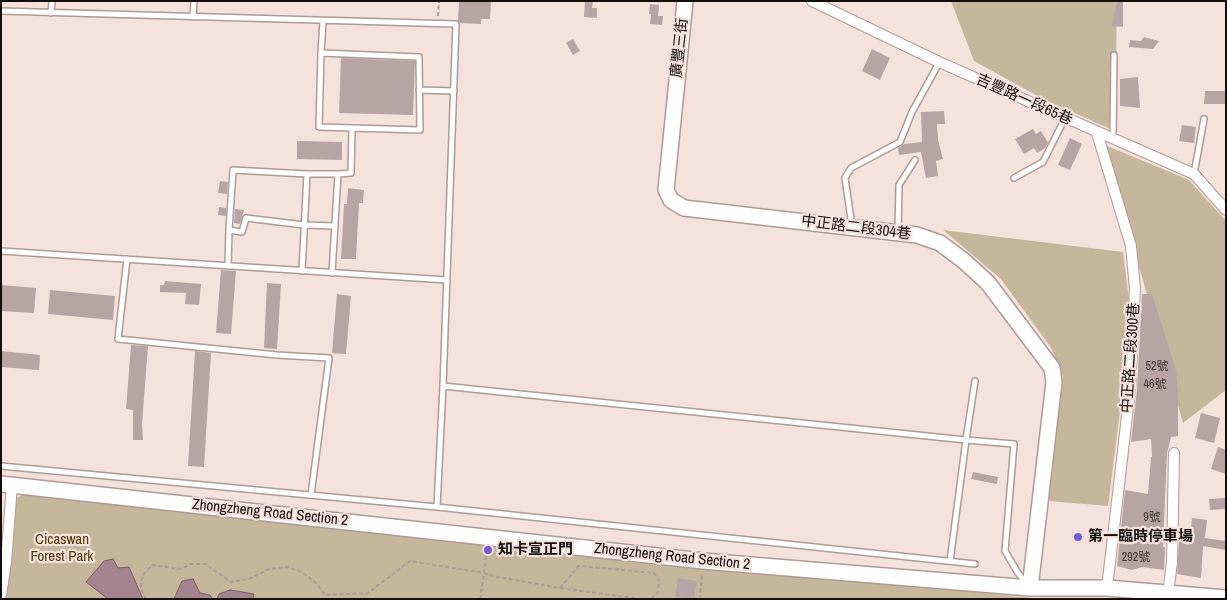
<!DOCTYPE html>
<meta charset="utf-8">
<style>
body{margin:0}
#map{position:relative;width:1227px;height:600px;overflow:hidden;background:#f6e2dd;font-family:"Archivo Narrow",sans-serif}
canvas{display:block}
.frame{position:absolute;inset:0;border:2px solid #130d0b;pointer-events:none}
</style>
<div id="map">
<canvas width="1227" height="600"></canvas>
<div class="frame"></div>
</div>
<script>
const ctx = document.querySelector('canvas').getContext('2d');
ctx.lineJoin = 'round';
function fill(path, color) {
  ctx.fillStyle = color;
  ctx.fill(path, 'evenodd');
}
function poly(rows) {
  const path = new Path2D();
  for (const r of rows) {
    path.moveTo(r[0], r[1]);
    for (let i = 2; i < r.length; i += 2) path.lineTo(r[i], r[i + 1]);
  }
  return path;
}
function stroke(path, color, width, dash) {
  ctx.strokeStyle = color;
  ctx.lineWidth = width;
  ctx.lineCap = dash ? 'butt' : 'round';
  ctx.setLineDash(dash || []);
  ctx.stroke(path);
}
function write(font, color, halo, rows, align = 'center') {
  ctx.font = font + ' "Archivo Narrow","Noto Sans TC",sans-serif';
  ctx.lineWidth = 4.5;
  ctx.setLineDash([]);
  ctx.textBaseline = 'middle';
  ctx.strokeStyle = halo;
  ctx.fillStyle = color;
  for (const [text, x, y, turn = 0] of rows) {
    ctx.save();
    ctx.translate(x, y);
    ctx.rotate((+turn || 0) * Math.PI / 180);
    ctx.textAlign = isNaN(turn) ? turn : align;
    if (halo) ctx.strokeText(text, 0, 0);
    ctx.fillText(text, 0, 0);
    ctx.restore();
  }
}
fill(poly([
 [951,1,1117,1,1115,131,1045,100,974,61],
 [1105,145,1189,180,1226,221,1226,390,1183,423],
 [943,230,1123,252,1129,300,1121,403,1108,506,1049,501,1063,376,1051,348,1001,279],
 [22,495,1042,599,3,599,13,500]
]), '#c6b69c');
const water = poly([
 [113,559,118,568,129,567,143,599,108,599,86,582,104,561,113,559],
 [193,579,200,593,210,595,212,599,174,599,182,581,193,579],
 [230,590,254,594,253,599,217,599,219,594,230,590]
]);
fill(water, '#a4838f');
stroke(water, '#786067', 1);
fill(poly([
 [459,1,491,1,490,19,481,19,481,24,460,23,458,20],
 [585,1,593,1,592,8,597,8,597,18,584,17],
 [1117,1,1123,1,1123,27,1112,26],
 [650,4,659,5,658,16,663,16,662,25,650,24,651,14,649,14],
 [1144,37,1159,41,1153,49,1129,47,1130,40,1141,41],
 [573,39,580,51,573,55,566,43],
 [872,49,890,58,880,80,862,71],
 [341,58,415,61,413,115,339,113],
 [1138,77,1140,108,1120,106,1120,79],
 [1205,91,1226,91,1226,104,1204,104],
 [944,111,945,124,937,124,938,140,943,159,936,161,938,176,926,178,921,152,899,155,898,148,904,144,922,142,921,112],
 [1182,125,1196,127,1194,143,1179,141],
 [1033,129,1036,134,1041,131,1048,143,1045,148,1037,153,1034,148,1024,154,1015,139],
 [1070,138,1082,144,1070,170,1058,165],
 [297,141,342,142,342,160,297,159],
 [220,181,228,182,227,194,218,193],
 [348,188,364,190,363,203,359,203,356,259,341,259,344,204,347,204],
 [219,207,226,208,226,216,218,215],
 [235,209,244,210,240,224,234,223],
 [221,270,236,271,231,334,216,333],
 [165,281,201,284,199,305,185,304,186,293,160,292,160,285,164,285],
 [267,283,281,284,277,349,264,348],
 [1,285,36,288,34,313,1,311],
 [50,290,115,296,113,320,48,314],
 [337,294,351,296,346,354,332,353],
 [1142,294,1152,294,1176,370,1178,392,1178,436,1171,437,1167,453,1163,547,1165,547,1164,570,1142,567,1132,570,1117,566,1125,490,1148,494,1151,457,1152,457,1151,439,1131,442,1137,390],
 [131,345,148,346,142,423,143,440,133,440,133,410,126,409],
 [1,351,40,355,39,370,1,367],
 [195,351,211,353,204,467,188,466],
 [1201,413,1220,418,1214,443,1195,438],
 [1218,447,1226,450,1226,474,1211,469],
 [973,472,998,477,997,484,971,479],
 [1226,498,1226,509,1210,510,1209,499],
 [1192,518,1207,520,1205,538,1226,541,1226,550,1203,546,1201,578,1177,574,1180,526,1191,528],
 [678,578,697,581,694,599,675,597]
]), '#b8a4a5');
const lane = poly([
 [1,11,456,24,443,386,966,440,1014,444,1005,551,1018,573,1027,584],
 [51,13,52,1],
 [193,17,194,1],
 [321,53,419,57,420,130,319,127,321,53,323,21],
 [419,90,454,91],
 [1113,139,1114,55],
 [307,174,338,174],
 [1194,174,1204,119],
 [1014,178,1043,162,1065,118],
 [852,226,845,178,851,168,900,142,912,112,939,63],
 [229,230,242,232,246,218,304,225,335,226],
 [898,232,899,185,915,160],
 [1,251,447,280],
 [127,259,118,339,277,355,329,358,311,495],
 [228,266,229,230,233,170,307,174,302,271],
 [332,273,338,174,351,173,352,128],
 [1,466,437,507,975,564],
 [437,507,443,386],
 [950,561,966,440,975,381]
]);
const street = poly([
 [812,1,939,62,1194,174,1226,210],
 [1097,133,1131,246,1135,289,1130,390,1107,588],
 [1168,594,1172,562,1174,453],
 [1,595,6,562,12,485]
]);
const secondary = poly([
 [685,1,666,190,671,200,684,208,917,235,940,243,964,261,988,283,1052,368,1054,382,1030,588],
 [1,484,703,561,1030,588,1107,588,1226,598]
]);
stroke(lane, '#ae9b96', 8);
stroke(street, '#ae9b96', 12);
stroke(secondary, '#ae9b96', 18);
stroke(poly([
 [438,16,439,1],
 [560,588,579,566,654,573,659,581,658,592,651,599],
 [146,599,141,589,142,576,152,565,181,569,191,564,205,564,231,582,249,579,269,569,287,567,302,572,316,583,325,595,368,593,410,561,484,573,487,548],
 [480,599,484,573,498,577,560,588,641,599],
 [700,599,702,573]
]), '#ad9d99', 2, [4, 2.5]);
stroke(lane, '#fff', 5);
stroke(street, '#fff', 10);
stroke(secondary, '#fff', 15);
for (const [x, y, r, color] of [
 [1078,537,5,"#775bd5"],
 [488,550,5,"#775bd5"]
]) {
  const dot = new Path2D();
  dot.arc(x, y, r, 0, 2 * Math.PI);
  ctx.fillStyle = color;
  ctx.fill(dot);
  stroke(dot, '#f6e2dd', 2);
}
write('12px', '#3c3332', null, [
 ["52號",1157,367],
 ["46號",1155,385],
 ["9號",1152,518],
 ["292號",1136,558]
]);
write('15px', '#130d0b', '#f6e2dd', [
 ["廣豐三街",680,48,-84],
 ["吉豐路一段65巷",1024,100,24],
 ["中正路二段304巷",856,228,7],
 ["中正路二段300巷",1131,358,-86],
 ["Zhongzheng Road Section 2",270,513,6],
 ["Zhongzheng Road Section 2",672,557,6]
]);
write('bold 15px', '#130d0b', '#f6e2dd', [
 ["第一臨時停車場",1088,537],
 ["知卡宣正門",498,550]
], 'left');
write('15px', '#503700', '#f6e2dd', [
 ["Cicaswan",62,540],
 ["Forest Park",62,557]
]);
</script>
